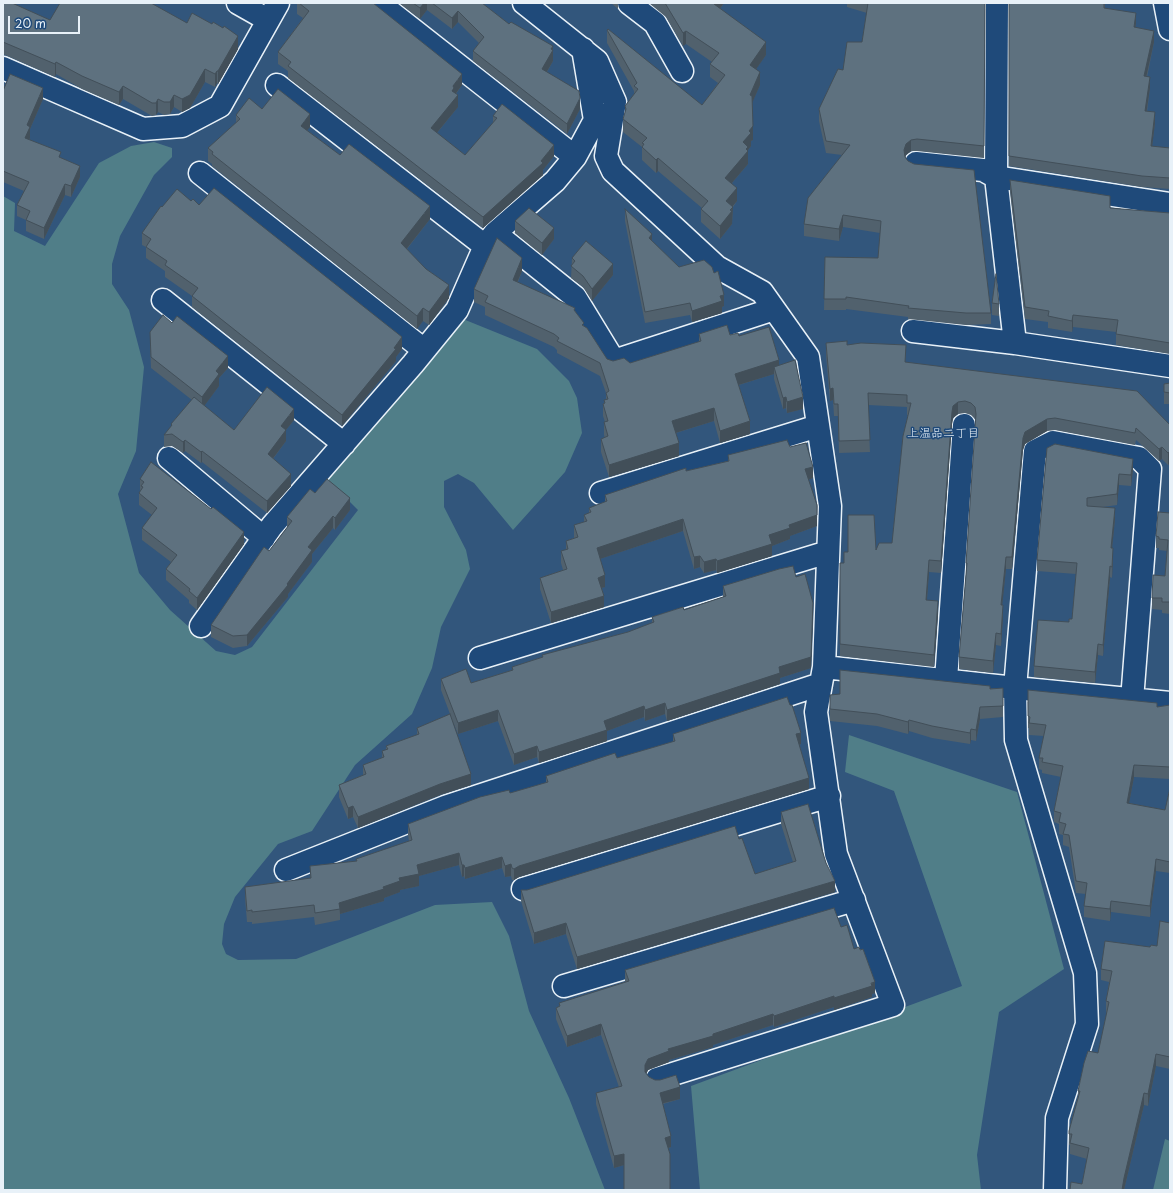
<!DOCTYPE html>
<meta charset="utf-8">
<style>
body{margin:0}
#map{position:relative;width:1173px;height:1193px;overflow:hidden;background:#32567c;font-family:"Playpen Sans",sans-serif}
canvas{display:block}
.frame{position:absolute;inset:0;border:4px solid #e8f1f8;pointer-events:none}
.scale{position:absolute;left:8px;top:16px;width:72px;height:18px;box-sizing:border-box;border:2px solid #e8f1f8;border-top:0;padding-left:5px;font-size:12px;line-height:14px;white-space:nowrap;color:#e8f1f8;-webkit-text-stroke:3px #1f4a7a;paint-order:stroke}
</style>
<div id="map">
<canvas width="1173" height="1193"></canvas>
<div class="frame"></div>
<div class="scale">20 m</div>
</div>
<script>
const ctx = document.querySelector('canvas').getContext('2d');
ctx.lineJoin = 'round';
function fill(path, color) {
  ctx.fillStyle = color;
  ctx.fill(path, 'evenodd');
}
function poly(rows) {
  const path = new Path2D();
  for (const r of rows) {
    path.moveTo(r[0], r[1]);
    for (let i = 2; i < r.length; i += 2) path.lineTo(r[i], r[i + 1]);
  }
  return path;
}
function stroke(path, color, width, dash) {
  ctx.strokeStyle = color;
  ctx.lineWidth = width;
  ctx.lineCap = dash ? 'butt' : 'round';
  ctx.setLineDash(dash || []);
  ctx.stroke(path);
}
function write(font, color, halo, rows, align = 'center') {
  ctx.font = font + ' "Playpen Sans","Klee One",sans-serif';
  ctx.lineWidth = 3;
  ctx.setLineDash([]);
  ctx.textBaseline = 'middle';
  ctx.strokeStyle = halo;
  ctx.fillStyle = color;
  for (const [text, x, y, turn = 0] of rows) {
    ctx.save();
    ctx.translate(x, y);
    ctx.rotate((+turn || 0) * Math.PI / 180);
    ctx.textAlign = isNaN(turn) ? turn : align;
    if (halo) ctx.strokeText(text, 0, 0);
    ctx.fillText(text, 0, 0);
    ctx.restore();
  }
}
fill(poly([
 [154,142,172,148,172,157,154,175,120,236,112,264,112,284,129,310,144,367,136,451,118,494,139,573,170,610,216,651,235,655,252,647,358,510,324,476,458,317,537,349,569,381,577,398,582,433,565,472,513,530,474,483,458,474,444,481,444,507,466,550,470,569,441,627,432,668,412,714,355,765,312,831,278,844,235,897,224,924,222,944,226,954,238,960,296,959,435,905,492,902,509,936,529,1011,569,1098,605,1190,3,1190,3,196,15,203,14,231,45,246,99,163,131,146],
 [849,735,1017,792,1064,969,999,1012,977,1155,981,1190,700,1190,691,1086,962,986,894,791,845,772],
 [1165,1139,1170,1141,1170,1190,1153,1190]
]), '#507e88');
const minor = poly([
 [238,3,268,20],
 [379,3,575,157],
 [524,3,597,61,615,102,606,156,613,171,717,267,762,292,808,357,830,506,824,667,816,712,836,854,893,1005,657,1079],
 [629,3,655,23,682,71],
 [997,3,996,177,1015,343],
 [1165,3,1170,29],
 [3,68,143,129,182,126,220,106,278,3],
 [277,85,485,246],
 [916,163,983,170,996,177,1170,204],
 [200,173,424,350],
 [495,233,575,297,614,361,774,309],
 [163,300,344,444],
 [913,331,1015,343,1170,366],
 [169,458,264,538],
 [601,493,818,426],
 [201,626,272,526,413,364,457,310,485,246,495,233,555,181,575,157,595,120,583,49],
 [480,658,828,552],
 [824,667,1015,688,1170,703],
 [946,680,964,425],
 [286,870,445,807,821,684],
 [523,889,829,796],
 [564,986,854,900],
 [1055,1190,1057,1118,1087,1024,1085,973,1016,740,1015,688,1035,451,1053,442,1139,458,1150,469,1132,700]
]);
stroke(minor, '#e8f1f8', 25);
stroke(minor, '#1f4a7a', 22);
fill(poly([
 [3,3,50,20,187,23,238,49,218,84,217,83,215,87,205,82,190,108,182,112,174,107,170,114,164,115,158,112,156,115,152,116,123,99,119,105,82,89,56,74,55,77,3,54],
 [297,3,373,3,462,85,456,94,458,107,437,133,465,155,493,123,493,116,554,156,543,170,543,175,483,228,288,78,288,71,278,64,278,52,303,18,297,14],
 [399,3,482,3,509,24,553,46,553,61,547,72,580,109,567,134,473,61,473,51,479,43,458,22,452,29,427,10,420,19],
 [611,3,618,3,618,9],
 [649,3,724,3,720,9,766,55,756,69,760,85,752,103,753,140,751,141,751,146,748,150,748,164,732,183,737,201,733,207,732,224,720,239,701,222,701,209,702,208,658,171,656,173,642,160,642,147,623,132,623,119,625,113,625,106,634,94,634,91,607,43,607,30,702,105,718,83,710,77,710,64,712,62,686,44,683,46,666,17],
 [847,3,985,3,984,158,917,151,911,151,906,155,905,157,991,313,991,324,966,325,908,319,908,317,846,309,846,310,824,310,825,257,878,258,880,233,843,227,839,241,804,236,804,224,842,155,826,153,819,121,819,109,843,70,862,42,867,13,847,7],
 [1009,3,1105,3,1105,8,1136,23,1135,28,1154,42,1147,77,1150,88,1147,112,1155,123,1152,146,1170,148,1170,189,1142,187,1009,166],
 [3,91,43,99,30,129,30,138,29,140,61,158,80,177,71,197,65,195,44,239,26,231,26,220,17,216,17,205,24,191,3,182],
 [262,109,310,127,307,130,340,155,430,219,407,249,449,298,429,325,423,321,417,329,212,166,212,164,208,161,208,148,236,123,236,115],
 [1010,180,1110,208,1170,213,1170,354,1116,345,1116,332,1073,327,1072,332,1048,328,1048,322,1025,319,1010,192],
 [191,201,199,205,402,349,396,357,396,361,342,426,192,307,192,296,165,277,165,271,146,258,146,247,142,245,142,233,162,207],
 [625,209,652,241,679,267,724,306,722,307,722,313,692,322,690,315,645,323,625,221],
 [515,221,554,239,542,255,515,233],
 [572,258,613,275,592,301,583,287,571,278],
 [522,271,518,282,575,311,584,326,607,359,613,361,630,363,699,342,699,334,739,336,779,366,803,409,787,413,786,408,783,409,774,379,774,374,739,385,750,434,720,443,714,421,676,433,679,456,609,477,601,452,601,439,605,438,604,435,604,422,605,422,603,416,603,404,604,403,604,400,606,400,606,393,600,376,557,353,557,350,554,347,485,315,485,307,474,302,474,289],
 [992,303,999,304,999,316,992,315],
 [172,323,228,368,219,378,219,386,204,406,234,430,294,420,286,430,286,441,273,459,291,486,267,513,202,462,201,463,185,451,183,453,172,446,164,447,164,435,171,427,171,424,192,400,151,368,150,343,150,332],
 [826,343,847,345,906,362,1170,425,1170,463,1168,465,1162,459,1159,461,1136,440,1135,445,1055,430,1047,431,1025,444,1023,450,1012,569,1006,569,1002,605,1003,617,1001,646,996,645,993,673,959,669,959,657,966,575,966,563,976,423,975,419,971,415,965,413,958,414,953,418,952,424,941,573,929,572,927,600,938,613,934,667,840,656,840,563,844,563,848,552,876,550,892,543,908,415,907,415,907,407,868,405,870,452,839,453,838,416,834,416,833,400,830,401,826,355],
 [1170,383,1170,404,1164,404,1164,384],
 [790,447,813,478,808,480,817,517,817,526,790,536,790,539,772,546,772,556,717,573,716,570,704,573,700,567,694,569,683,531,600,559,605,587,602,588,604,607,551,623,540,589,540,578,563,570,561,563,561,551,566,550,566,541,574,538,574,525,584,522,584,515,589,513,589,508,605,502,605,495,686,471,728,461,728,455],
 [1047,448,1133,470,1131,486,1119,485,1117,505,1103,507,1115,519,1112,548,1113,559,1112,578,1110,577,1103,656,1098,655,1095,683,1034,677,1034,666,1072,619,1076,574,1037,571,1037,560],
 [140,479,244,544,197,610,189,603,189,600,166,580,166,569,171,562,142,540,142,528,152,515,139,505,139,493,141,491,140,490],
 [315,493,350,510,335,530,333,528,312,554,312,562,288,594,288,597,247,646,233,648,211,637,211,625,269,551,287,528,287,517],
 [1170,513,1170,614,1162,613,1162,610,1152,609,1152,598,1165,576,1167,551,1159,550,1159,548,1156,548,1156,536],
 [796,577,813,614,811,668,780,678,780,684,667,721,665,714,645,721,644,717,607,731,607,741,539,763,537,757,514,765,498,721,458,734,453,722,471,785,440,795,358,828,353,817,348,819,339,797,339,785,363,775,363,765,382,758,382,751,386,750,386,746,417,735,417,728,450,714,441,690,441,679,471,683,512,670,512,667,542,657,542,655,628,632,652,623,652,617,684,610,723,597,723,586],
 [1003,688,1003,717,980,719,976,741,971,740,970,744,932,738,909,731,908,734,877,726,830,721,830,695],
 [1028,690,1157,707,1170,705,1170,779,1134,777,1129,803,1165,810,1170,788,1170,873,1156,871,1150,917,1111,912,1110,921,1084,917,1084,906,1086,894,1076,893,1069,847,1063,845,1063,835,1059,834,1059,824,1054,822,1054,811,1061,777,1042,773,1042,770,1039,769,1039,758,1044,736,1029,735,1029,728,1028,728],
 [673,734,801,744,799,745,809,789,519,877,514,880,512,880,511,876,505,877,502,868,465,879,464,876,462,877,459,865,419,876,419,886,400,890,400,892,384,898,384,901,340,914,340,920,315,925,314,917,252,924,252,922,247,922,245,898,245,887,310,879,310,866,356,861,356,859,409,841,408,835,408,824,546,783,546,776,617,758,673,742],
 [781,812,835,892,577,969,566,934,534,944,521,901,521,890,527,890,739,839,755,874,793,862,781,824],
 [1170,923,1170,1069,1156,1066,1148,1106,1144,1105,1124,1190,1070,1190,1082,1184,1087,1159,1070,1154,1070,1145,1069,1145,1069,1131,1078,1096,1078,1091,1098,1053,1107,1012,1106,1012,1106,1001,1109,982,1101,980,1101,969,1150,947,1157,946],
 [841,927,854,949,875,993,872,994,872,997,834,1010,834,1007,774,1027,773,1025,713,1045,713,1047,669,1060,669,1062,648,1070,646,1074,649,1077,680,1099,663,1104,671,1147,624,1165,614,1168,596,1104,596,1093,619,1087,601,1035,567,1047,556,1019,556,1008,559,1007,559,1003,625,982,625,970]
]), '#51616d');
fill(poly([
 [424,3,427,3,427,10,420,19,420,8],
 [715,3,724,3,714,17,714,4],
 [458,11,458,22,452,29,452,18],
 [1136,13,1136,23,1134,38,1134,27],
 [686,31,686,44,683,46,683,33],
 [1154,31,1154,42,1144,87,1144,76],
 [238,36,238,49,218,84,218,71],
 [766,42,766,55,750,78,750,65],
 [553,46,553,61,542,80,542,69],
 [56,62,56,74,55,77,55,64],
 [205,69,205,82,190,108,182,112,182,99],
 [217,71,217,83,215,87,215,74],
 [760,72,760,85,750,108,750,95],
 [462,74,462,85,454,96,452,91,453,86],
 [1150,77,1150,88,1145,122,1145,111],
 [123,86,123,99,119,105,119,92],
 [43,88,43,99,30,129,30,138,25,149,25,138,27,125],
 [174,95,174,107,170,114,170,102],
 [458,95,458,107,431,140,431,128],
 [580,98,580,109,567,134,567,124],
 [158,99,158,112,156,115,156,103],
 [1155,112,1155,123,1151,156,1151,146],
 [310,114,310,127,301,138,301,126],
 [753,126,753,140,751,141,751,146,748,150,748,164,725,191,725,178,749,131],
 [911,140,911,151,906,155,904,161,904,150,906,144],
 [554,145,554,156,543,170,543,175,483,228,483,217,541,161],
 [658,158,658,171,656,173,656,160],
 [80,166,80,177,71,197,71,186],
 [65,184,65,195,44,239,44,228],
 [737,188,737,201,726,214,726,201],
 [430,206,430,219,401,256,401,243],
 [733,207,732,224,720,239,720,226],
 [843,215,843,227,839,241,839,229],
 [554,228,554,239,542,255,542,243],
 [652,234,652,246,649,238],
 [522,258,522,271,513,292,513,280],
 [613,264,613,275,592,301,592,289],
 [449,285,449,298,429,325,429,312],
 [724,295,724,306,722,307,722,313,692,322,692,311,720,296],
 [423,308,423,321,417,329,417,316],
 [1073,315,1073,327,1072,332,1072,321],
 [402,337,402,349,396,357,396,361,342,426,342,415],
 [228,356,228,368,219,378,219,386,202,409,202,397,216,371],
 [779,360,779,373,774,367,774,374,735,386,735,374],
 [833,388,833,400,830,401,830,389],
 [786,397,786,408,783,409,783,398],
 [803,397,803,409,787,413,787,402],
 [958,402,958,414,953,418,952,424,941,573,941,561,952,412,953,406],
 [714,408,714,421,672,434,672,421],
 [294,409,294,420,286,430,286,441,268,465,268,454,281,426],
 [1047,419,1047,431,1025,444,1023,450,1012,569,1012,557,1023,438,1025,432],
 [750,421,750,434,720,443,720,431],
 [185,440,185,451,183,453,183,442],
 [679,443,679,456,609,477,609,465],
 [1162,447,1162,459,1159,461,1159,449],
 [202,451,202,462,201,463,201,452],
 [1170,451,1170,463,1168,465,1168,453],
 [1133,459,1133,470,1131,486,1131,475],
 [813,467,813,478,805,481,805,469],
 [291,474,291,486,267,513,267,501],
 [1119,474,1119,485,1117,505,1117,494],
 [350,498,350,510,335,530,335,518],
 [817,505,817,526,790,536,790,539,772,546,772,556,717,573,717,561,789,525],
 [1115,508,1115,519,1111,559,1111,548],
 [333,516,333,528,312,554,312,562,288,594,288,597,247,646,247,635,287,584,308,547],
 [683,519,683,531,597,560,597,548],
 [244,532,244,544,197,610,197,598],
 [1113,548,1113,559,1112,578,1112,567],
 [700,556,700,567,694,569,694,557],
 [1006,557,1006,569,1001,617,1001,605],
 [716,559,716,570,704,573,704,562],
 [929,560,929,572,926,612,926,600],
 [1110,566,1110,577,1103,656,1103,645],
 [605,575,605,587,598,589,598,578],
 [604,596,604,607,551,623,551,612],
 [938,601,938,613,934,667,934,655],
 [813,603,811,668,780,678,780,684,667,721,667,710,779,667],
 [1003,605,1003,617,1001,646,1001,634],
 [996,633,996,645,993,673,993,661],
 [1098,644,1098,655,1095,683,1095,672],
 [665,703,665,714,645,721,645,710],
 [644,706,644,717,607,731,607,741,539,763,539,752,604,721],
 [980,707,980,719,976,741,976,730],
 [498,710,498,721,458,734,458,723],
 [909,720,909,731,908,734,908,722],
 [971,729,971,740,970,744,970,733],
 [801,733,801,744,796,746,796,734],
 [537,746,537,757,514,765,514,754],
 [1134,765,1134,777,1127,814,1127,803],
 [471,774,471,785,440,795,358,828,358,817,440,784],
 [809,778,809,789,519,877,514,880,514,869,519,866],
 [353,806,353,817,348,819,348,808],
 [459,853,459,865,419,876,419,886,400,890,400,892,384,898,384,901,340,914,339,903,383,887,399,878,417,865],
 [502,857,502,868,465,879,465,868],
 [1156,859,1156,871,1150,917,1150,906],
 [511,864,511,876,505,877,505,866],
 [462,865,464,865,464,876,462,877],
 [835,881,835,892,577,969,577,957],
 [1111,901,1111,912,1110,921,1110,909],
 [566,923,566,934,534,944,534,933],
 [875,982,875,993,872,994,872,997,834,1010,834,998],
 [834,996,834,1007,774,1027,774,1016],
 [773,1014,773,1025,713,1045,713,1047,669,1060,669,1062,648,1070,645,1077,645,1065,648,1059,668,1049],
 [601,1024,601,1035,567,1047,567,1036],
 [1156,1054,1156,1066,1148,1106,1148,1094],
 [680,1087,680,1099,660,1104,660,1093],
 [1144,1093,1144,1105,1124,1190,1122,1190,1124,1178],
 [671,1136,671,1147,665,1149,665,1138],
 [624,1154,624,1165,614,1168,614,1156]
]), '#424f59');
const building = poly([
 [3,3,12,3,50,20,60,3,151,3,187,23,192,13,212,24,213,22,223,28,224,26,238,36,218,71,217,71,215,74,205,69,190,95,182,99,174,95,170,102,164,102,158,99,156,103,152,103,123,86,119,92,82,76,56,62,55,64,3,42,3,3],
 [299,3,373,3,462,74,453,86,454,88,452,91,458,95,431,128,465,155,497,118,493,116,502,104,554,145,541,161,543,163,483,217,288,66,291,62,278,52,309,11,299,3],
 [413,3,424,3,420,8,413,3],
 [432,3,482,3,509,24,511,22,553,46,551,49,553,50,542,69,579,91,580,98,567,124,473,51,484,37,458,11,452,18,432,3],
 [665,3,715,3,714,4,766,42,750,65,760,72,750,95,752,96,753,126,749,131,751,133,743,142,748,147,746,149,748,151,725,178,737,188,726,201,733,207,730,210,732,211,720,226,701,209,708,201,658,158,656,160,642,147,644,144,642,143,647,138,623,119,626,109,625,106,638,89,634,86,637,83,607,30,608,29,702,105,725,75,710,64,719,53,686,31,683,33,665,3],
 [868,3,985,3,984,146,917,139,911,140,906,144,904,150,905,157,908,161,914,164,974,170,991,313,966,313,908,308,909,306,846,297,846,299,824,299,825,257,878,258,881,221,843,215,839,229,804,224,808,198,850,145,826,141,819,109,838,69,843,70,847,42,862,42,868,3],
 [1009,3,1104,3,1104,8,1136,13,1134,27,1154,31,1144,76,1150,77,1145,111,1155,112,1151,146,1170,148,1170,178,1142,176,1009,156,1009,3],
 [10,74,43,88,27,125,30,127,25,138,61,152,59,157,80,166,71,186,65,184,44,228,26,220,30,211,17,205,29,182,3,171,3,91,10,74],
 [278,89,310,114,301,126,340,155,349,144,430,206,401,243,426,269,449,285,429,312,423,308,417,316,212,154,213,152,208,148,240,119,236,115,249,98,262,109,278,89],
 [1010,180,1110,196,1110,208,1170,213,1170,343,1116,334,1118,320,1073,315,1072,321,1048,316,1049,311,1025,307,1010,180],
 [214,188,402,337,394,348,396,349,342,415,192,296,198,288,165,265,167,261,146,247,151,239,142,233,161,206,162,207,177,189,191,201,193,199,199,205,214,188],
 [529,208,554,228,542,243,515,221,529,208],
 [625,209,652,234,649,238,679,267,704,260,712,267,714,273,718,271,724,295,720,296,722,301,692,311,690,303,645,312,625,209],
 [497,238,522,258,513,280,575,308,574,310,584,323,582,325,587,328,607,359,613,361,624,358,630,363,701,341,699,334,727,325,730,335,738,333,739,336,769,327,779,360,735,374,750,421,720,431,714,408,672,421,679,443,609,465,601,439,608,436,604,422,608,421,603,404,605,403,604,400,608,399,606,393,609,391,600,363,557,341,559,338,554,334,485,302,488,296,474,289,497,238],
 [586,241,613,264,592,289,583,276,571,266,575,261,572,258,586,241],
 [996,274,999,304,992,303,996,274],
 [163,315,172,323,177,316,228,356,216,371,219,374,202,397,151,357,150,332,163,315],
 [847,341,847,345,861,343,906,345,905,362,1137,391,1170,425,1170,451,1168,453,1162,447,1159,449,1136,428,1135,433,1055,418,1047,419,1025,432,1023,438,1012,557,1006,557,1001,605,1003,605,1001,634,996,633,993,661,959,657,967,563,966,563,976,414,975,407,971,403,965,401,958,402,953,406,952,412,941,561,929,560,926,600,938,601,934,655,840,644,840,563,844,563,844,552,848,552,848,515,874,515,876,550,879,543,892,543,903,436,911,403,907,403,907,395,868,393,870,440,839,441,838,404,834,404,833,388,830,389,826,343,847,341],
 [795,360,803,397,787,402,786,397,783,398,774,367,795,360],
 [1170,383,1170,393,1164,392,1164,384,1170,383],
 [267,387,294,409,281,426,286,430,268,454,291,474,267,501,202,451,201,452,185,440,183,442,172,434,164,435,172,425,171,424,194,397,234,430,267,387],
 [787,440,790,447,806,443,813,467,805,469,817,505,817,515,789,525,790,528,769,535,772,544,717,561,716,559,704,562,700,556,694,557,683,519,597,548,605,575,598,578,604,596,551,612,540,578,567,569,561,551,568,549,566,541,578,537,574,525,587,521,584,515,591,512,589,508,607,501,605,495,686,468,686,471,729,461,728,455,787,440],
 [1055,444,1133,459,1131,475,1119,474,1117,494,1087,498,1087,506,1115,508,1111,548,1113,548,1112,567,1110,566,1103,645,1098,644,1095,672,1034,666,1038,620,1069,622,1069,619,1072,619,1077,563,1037,560,1047,448,1055,444],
 [151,462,211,509,213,507,244,532,197,598,189,591,190,589,166,569,177,555,142,528,157,508,139,493,143,487,141,486,144,482,140,479,151,462],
 [327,479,350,498,335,518,333,516,308,547,312,550,287,584,288,585,247,635,233,636,211,625,264,547,269,551,292,521,287,517,310,489,315,493,327,479],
 [1158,512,1170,513,1170,602,1162,602,1162,598,1152,598,1153,575,1165,576,1168,540,1159,539,1159,537,1156,536,1158,512],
 [793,566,796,577,805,574,813,603,811,657,779,667,780,673,667,710,665,703,645,710,644,706,604,721,607,730,539,752,537,746,514,754,498,710,458,723,441,679,466,669,471,683,513,670,512,667,543,657,542,655,628,632,654,622,652,617,683,607,684,610,726,596,723,586,779,569,793,566],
 [840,670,990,686,990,689,1003,688,1003,706,980,707,976,730,971,729,970,733,932,726,909,720,908,722,877,714,830,709,830,695,840,694,840,670],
 [1028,690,1157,703,1157,707,1170,705,1170,767,1134,765,1127,803,1165,810,1170,788,1170,862,1156,859,1150,906,1111,901,1110,909,1084,906,1087,883,1076,881,1069,835,1063,834,1066,824,1059,822,1061,813,1054,811,1063,766,1042,762,1043,758,1039,758,1046,725,1029,723,1030,717,1028,716,1028,690],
 [787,697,790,705,792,705,801,733,796,734,809,778,519,866,514,869,512,868,511,864,505,866,502,857,465,868,464,865,462,865,459,853,417,865,419,874,399,878,400,881,383,887,384,889,339,903,340,909,315,913,314,905,252,912,252,910,247,911,245,887,311,878,310,866,357,861,356,859,412,840,408,824,480,797,509,790,510,793,548,782,546,776,615,753,617,758,675,741,673,734,787,697],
 [450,714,471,774,440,784,358,817,353,806,348,808,339,785,366,774,363,765,384,757,382,751,388,749,386,746,419,734,417,728,450,714],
 [808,804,826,863,835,881,577,957,566,923,534,933,521,890,527,890,735,826,739,839,742,838,755,874,796,861,781,812,808,804],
 [834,908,841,927,847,925,854,949,859,947,860,950,863,949,875,982,871,983,872,986,834,998,834,996,774,1016,773,1014,713,1034,713,1036,668,1049,669,1051,648,1059,645,1065,645,1072,649,1077,655,1080,660,1080,676,1075,680,1087,660,1093,671,1136,665,1138,670,1154,670,1190,624,1190,624,1154,614,1156,596,1093,622,1086,601,1024,567,1036,556,1008,560,1006,559,1003,629,981,625,970,834,908],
 [1160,921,1170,923,1170,1057,1156,1054,1148,1094,1144,1093,1124,1178,1122,1190,1070,1190,1071,1182,1082,1184,1089,1148,1070,1143,1072,1134,1069,1134,1069,1131,1080,1091,1078,1091,1084,1063,1088,1051,1098,1053,1109,1002,1106,1001,1112,971,1101,969,1105,941,1150,947,1151,945,1157,946,1160,921]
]);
fill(building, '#5e717f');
stroke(building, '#424f59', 1);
write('12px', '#e8f1f8', '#1f4a7a', [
 ["上温品二丁目",943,434]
]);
</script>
